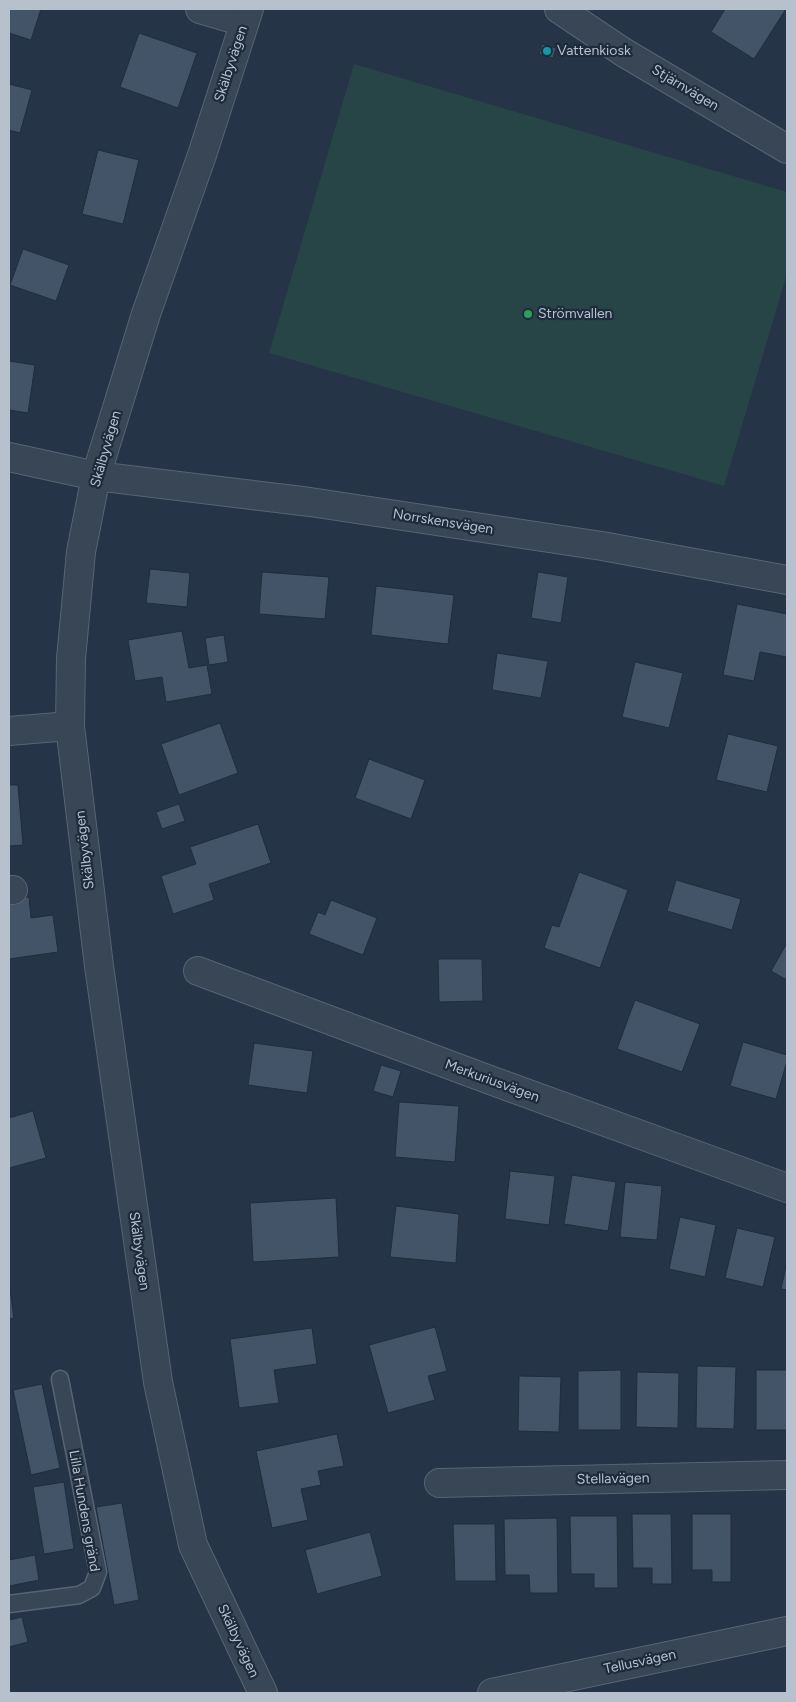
<!DOCTYPE html>
<meta charset="utf-8">
<style>
body{margin:0}
#map{position:relative;width:796px;height:1702px;overflow:hidden;background:#253446;font-family:Figtree,sans-serif}
canvas{display:block}
.frame{position:absolute;inset:0;border:10px solid #b7c1ce;pointer-events:none}
</style>
<div id="map">
<canvas width="796" height="1702"></canvas>
<div class="frame"></div>
</div>
<script>
const ctx = document.querySelector('canvas').getContext('2d');
ctx.lineJoin = 'round';
function fill(path, color) {
  ctx.fillStyle = color;
  ctx.fill(path, 'evenodd');
}
function poly(rows) {
  const path = new Path2D();
  for (const r of rows) {
    path.moveTo(r[0], r[1]);
    for (let i = 2; i < r.length; i += 2) path.lineTo(r[i], r[i + 1]);
  }
  return path;
}
function stroke(path, color, width, dash) {
  ctx.strokeStyle = color;
  ctx.lineWidth = width;
  ctx.lineCap = dash ? 'butt' : 'round';
  ctx.setLineDash(dash || []);
  ctx.stroke(path);
}
function write(font, color, halo, rows, align = 'center') {
  ctx.font = font + ' Figtree,sans-serif';
  ctx.lineWidth = 4.5;
  ctx.setLineDash([]);
  ctx.textBaseline = 'middle';
  ctx.strokeStyle = halo;
  ctx.fillStyle = color;
  for (const [text, x, y, turn = 0] of rows) {
    ctx.save();
    ctx.translate(x, y);
    ctx.rotate((+turn || 0) * Math.PI / 180);
    ctx.textAlign = isNaN(turn) ? turn : align;
    if (halo) ctx.strokeText(text, 0, 0);
    ctx.fillText(text, 0, 0);
    ctx.restore();
  }
}
fill(poly([
 [354,64,787,192,787,274,724,486,269,353]
]), '#274447');
const building = poly([
 [9,9,41,9,31,40,9,33,9,9],
 [725,9,786,9,754,59,711,32,725,9],
 [139,33,197,53,178,108,120,87,139,33],
 [542,44,556,48,553,58,539,54,542,44],
 [9,84,32,90,20,133,9,130,9,84],
 [98,150,139,160,123,224,82,214,98,150],
 [23,249,69,265,56,301,10,285,23,249],
 [9,361,35,365,28,413,9,410,9,361],
 [150,569,190,573,187,607,146,603,150,569],
 [262,572,329,577,325,619,259,614,262,572],
 [538,572,568,577,561,623,531,618,538,572],
 [376,586,454,595,448,644,371,635,376,586],
 [737,604,787,614,787,657,760,652,754,681,723,675,737,604],
 [182,631,189,668,207,665,212,694,166,702,162,677,135,681,128,640,182,631],
 [224,635,228,662,209,665,205,638,224,635],
 [497,653,548,661,541,698,492,690,497,653],
 [635,662,683,673,669,728,622,717,635,662],
 [220,723,238,773,179,795,161,744,220,723],
 [728,734,778,746,767,792,716,780,728,734],
 [369,759,425,780,411,819,355,798,369,759],
 [9,785,18,785,23,845,9,846,9,785],
 [179,804,185,821,162,829,156,812,179,804],
 [258,824,271,863,209,884,214,900,173,914,161,876,196,864,190,847,258,824],
 [579,872,628,890,600,968,544,948,552,925,559,927,579,872],
 [676,880,741,899,732,930,667,911,676,880],
 [29,897,31,918,53,915,58,952,9,959,9,900,29,897],
 [331,900,377,918,363,955,309,934,318,912,325,915,331,900],
 [787,943,787,980,771,971,787,943],
 [438,959,482,959,483,1001,439,1002,438,959],
 [635,1000,700,1024,682,1072,617,1049,635,1000],
 [743,1042,787,1055,787,1061,776,1099,730,1086,743,1042],
 [254,1043,313,1051,307,1093,248,1085,254,1043],
 [381,1065,401,1071,393,1097,373,1091,381,1065],
 [399,1102,459,1106,455,1162,395,1157,399,1102],
 [33,1111,46,1158,9,1168,9,1118,33,1111],
 [510,1171,555,1176,549,1225,505,1219,510,1171],
 [572,1175,616,1182,608,1231,564,1224,572,1175],
 [625,1182,662,1186,657,1240,620,1237,625,1182],
 [336,1198,339,1257,253,1262,250,1203,336,1198],
 [396,1206,459,1214,456,1263,390,1257,396,1206],
 [680,1217,716,1225,705,1277,669,1269,680,1217],
 [737,1228,775,1237,763,1287,725,1278,737,1228],
 [787,1262,787,1290,781,1289,787,1262],
 [9,1282,14,1318,9,1319,9,1282],
 [435,1327,447,1371,428,1376,435,1400,388,1413,369,1345,435,1327],
 [312,1328,317,1364,274,1370,279,1403,239,1408,230,1339,312,1328],
 [697,1366,736,1367,734,1429,696,1428,697,1366],
 [621,1370,621,1430,578,1430,578,1371,621,1370],
 [756,1370,787,1370,787,1430,756,1430,756,1370],
 [637,1372,679,1373,678,1428,636,1427,637,1372],
 [519,1376,561,1377,559,1432,518,1431,519,1376],
 [42,1384,60,1468,31,1475,13,1390,42,1384],
 [337,1434,344,1466,318,1471,321,1485,301,1489,308,1520,272,1528,256,1451,337,1434],
 [64,1482,74,1549,44,1554,33,1487,64,1482],
 [122,1503,139,1600,114,1605,96,1507,122,1503],
 [632,1514,671,1514,672,1584,652,1584,652,1568,633,1568,632,1514],
 [692,1514,731,1514,731,1582,712,1582,712,1570,692,1570,692,1514],
 [570,1516,617,1516,618,1588,594,1588,594,1574,571,1574,570,1516],
 [557,1518,558,1593,530,1593,529,1575,505,1575,504,1519,557,1518],
 [453,1524,495,1524,496,1581,455,1581,453,1524],
 [370,1532,382,1576,317,1594,305,1550,370,1532],
 [35,1555,39,1580,9,1586,9,1560,35,1555],
 [22,1617,28,1642,9,1647,9,1620,22,1617]
]);
fill(building, '#435468');
stroke(building, '#202d3d', 1);
const service = poly([
 [9,1604,79,1595,92,1588,98,1572,60,1379]
]);
const minor = poly([
 [200,9,244,22],
 [559,9,623,52,787,149],
 [9,457,96,476,310,502,602,546,787,580],
 [9,731,70,726],
 [9,890,13,890],
 [198,971,490,1080,787,1188],
 [439,1483,787,1475],
 [492,1693,787,1631]
]);
const tertiary = poly([
 [249,9,202,155,146,314,96,476,81,552,71,659,70,726,99,966,158,1382,193,1545,263,1693]
]);
stroke(service, '#586472', 19);
stroke(minor, '#586472', 30);
stroke(tertiary, '#586472', 30);
stroke(service, '#394655', 16);
stroke(minor, '#394655', 28);
stroke(tertiary, '#394655', 28);
for (const [x, y, r, color] of [
 [547,51,5,"#0f9aa8"],
 [528,314,5,"#2e9e5b"]
]) {
  const dot = new Path2D();
  dot.arc(x, y, r, 0, 2 * Math.PI);
  ctx.fillStyle = color;
  ctx.fill(dot);
  stroke(dot, '#1e2b3b', 2);
}
write('14px', '#b7c1ce', '#1e2b3b', [
 ["Vattenkiosk",557,51],
 ["Strömvallen",538,314]
], 'left');
write('14px', '#b7c1ce', '#1e2b3b', [
 ["Skälbyvägen",231,64,-72],
 ["Stjärnvägen",685,88,31],
 ["Skälbyvägen",106,449,-74],
 ["Norrskensvägen",443,522,9],
 ["Skälbyvägen",85,850,-97],
 ["Merkuriusvägen",492,1081,20],
 ["Skälbyvägen",139,1251,82],
 ["Stellavägen",613,1479,-1],
 ["Lilla Hundens gränd",84,1511,80],
 ["Skälbyvägen",238,1641,65],
 ["Tellusvägen",640,1662,-12]
]);
</script>
